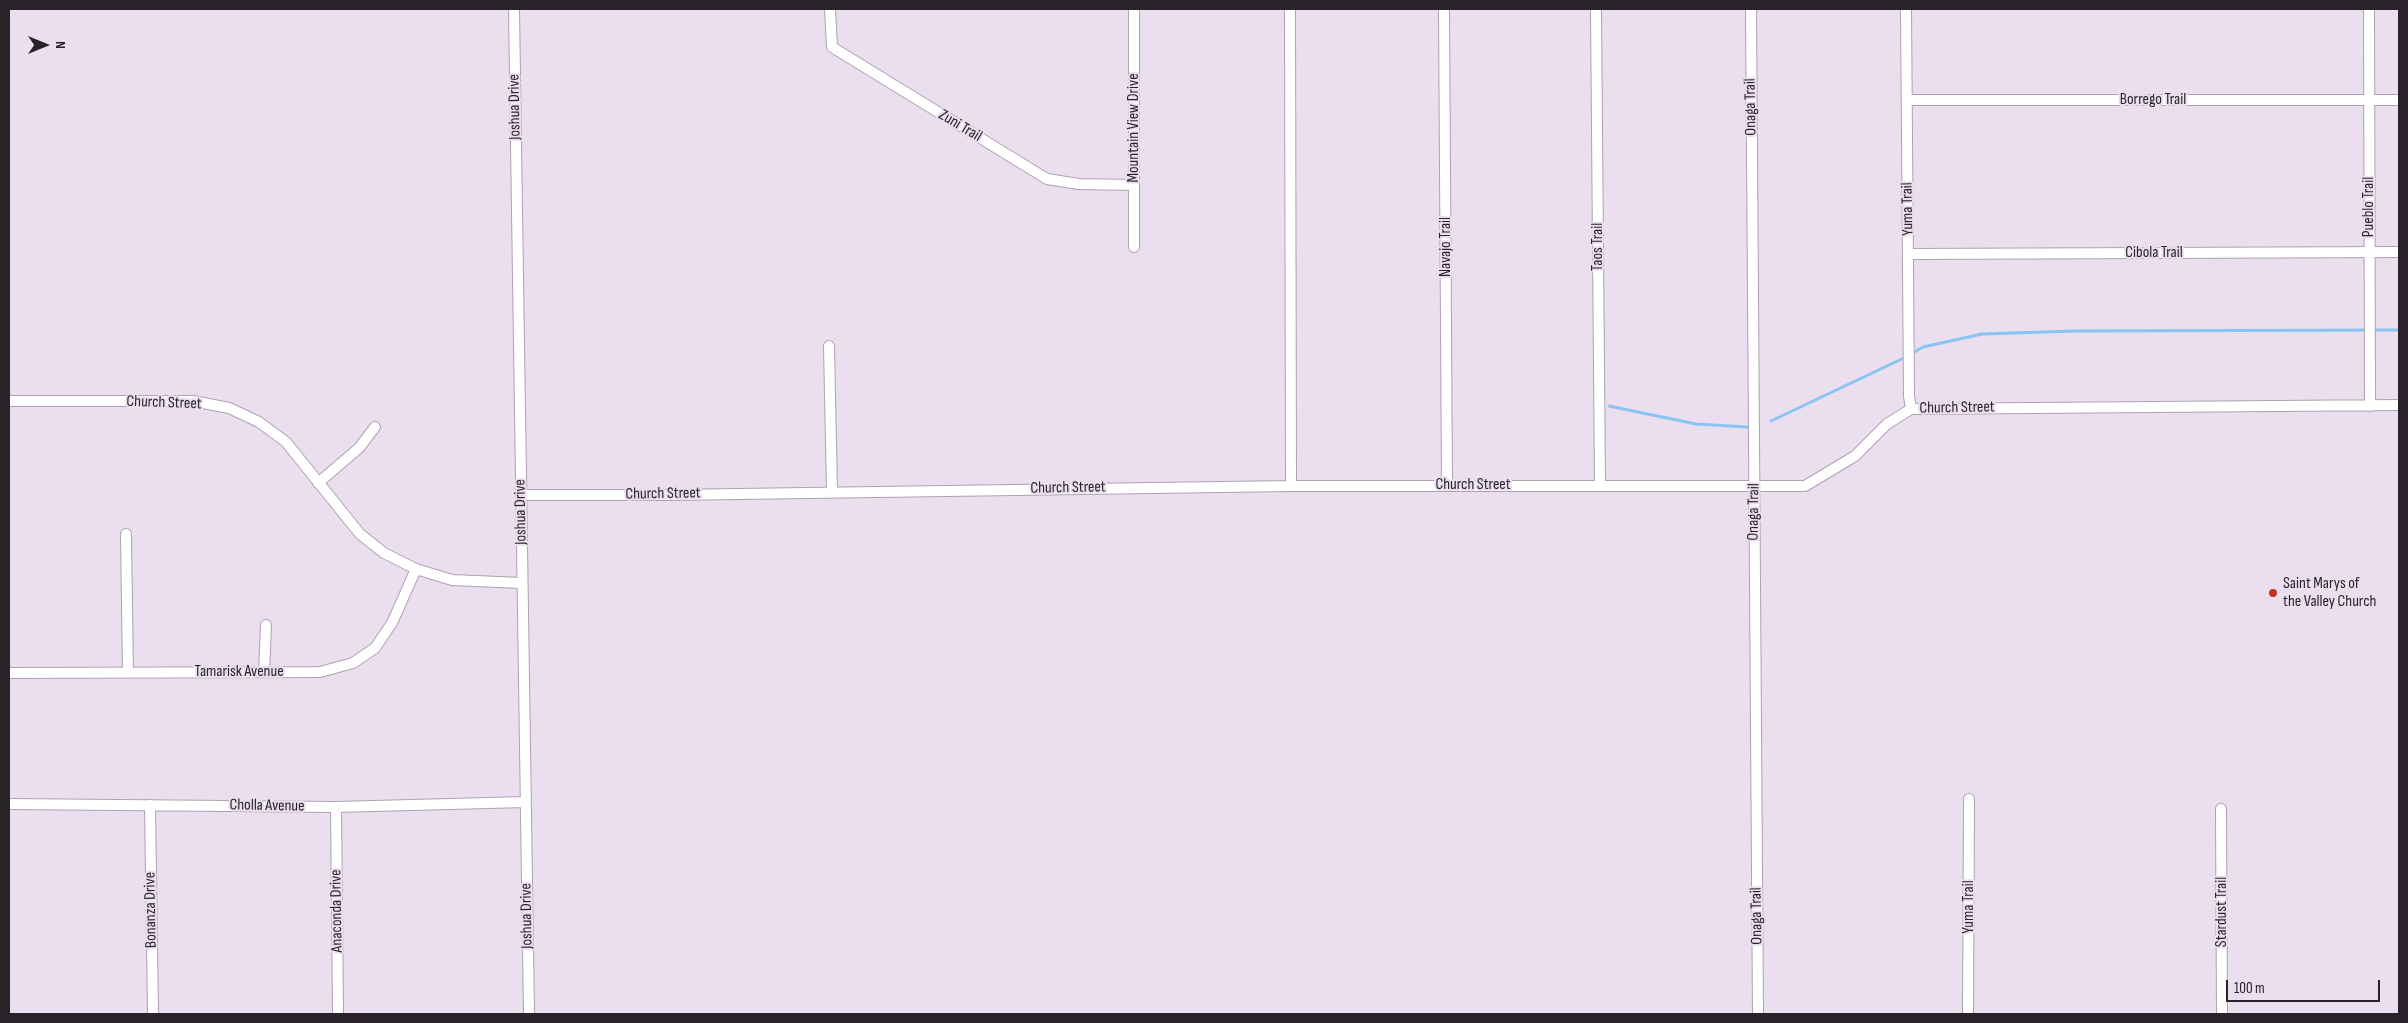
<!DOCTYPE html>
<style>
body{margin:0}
#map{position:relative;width:2408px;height:1023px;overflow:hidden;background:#eadeef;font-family:"Sofia Sans Condensed",sans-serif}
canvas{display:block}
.frame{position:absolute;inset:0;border:10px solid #272329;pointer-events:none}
.north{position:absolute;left:20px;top:20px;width:50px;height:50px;-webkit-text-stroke:4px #eadeef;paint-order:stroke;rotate:90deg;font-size:14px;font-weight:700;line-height:20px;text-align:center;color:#272329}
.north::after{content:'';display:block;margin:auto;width:18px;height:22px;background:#272329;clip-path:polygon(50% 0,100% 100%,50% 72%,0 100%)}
.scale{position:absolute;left:2226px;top:980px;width:154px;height:22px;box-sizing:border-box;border:2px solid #272329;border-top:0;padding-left:6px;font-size:15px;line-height:18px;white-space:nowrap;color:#272329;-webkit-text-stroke:4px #eadeef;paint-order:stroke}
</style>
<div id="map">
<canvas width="2408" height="1023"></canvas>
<div class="frame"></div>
<div class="north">N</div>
<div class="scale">100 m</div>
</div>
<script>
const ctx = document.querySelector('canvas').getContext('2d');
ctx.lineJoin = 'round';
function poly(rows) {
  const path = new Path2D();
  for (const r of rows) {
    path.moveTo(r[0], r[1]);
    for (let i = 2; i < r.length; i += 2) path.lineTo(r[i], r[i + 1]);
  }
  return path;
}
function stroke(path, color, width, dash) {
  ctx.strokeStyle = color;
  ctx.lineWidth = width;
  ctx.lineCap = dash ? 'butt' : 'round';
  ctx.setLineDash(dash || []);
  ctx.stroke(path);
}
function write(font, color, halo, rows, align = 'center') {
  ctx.font = font + ' "Sofia Sans Condensed",sans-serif';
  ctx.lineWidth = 4;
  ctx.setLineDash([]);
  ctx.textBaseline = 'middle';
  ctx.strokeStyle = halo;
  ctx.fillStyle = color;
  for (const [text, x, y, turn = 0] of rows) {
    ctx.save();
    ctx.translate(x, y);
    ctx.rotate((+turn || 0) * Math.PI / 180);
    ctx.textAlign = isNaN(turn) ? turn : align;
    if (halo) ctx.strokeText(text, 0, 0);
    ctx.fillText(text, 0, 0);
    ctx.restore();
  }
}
stroke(poly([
 [1911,354,1923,347,1982,334,2075,331,2399,330],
 [1609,406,1696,424,1747,427],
 [1771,421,1906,357]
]), '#8ac4f0', 3);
const minor = poly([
 [514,9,529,1014],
 [830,9,832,47,1047,179,1079,184,1134,185],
 [1134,9,1134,247],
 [1290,9,1291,486],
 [1444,9,1447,485],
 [1596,9,1600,485],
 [1751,9,1758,1014],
 [1906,9,1909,396,1911,409],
 [2369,9,2370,406],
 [1907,100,2399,100],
 [1909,254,2399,252],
 [829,346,832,491],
 [9,401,193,401,229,408,259,422,286,442,360,534,384,553,416,569,452,580,522,583],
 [318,483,359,448,375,427],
 [521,495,670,495,1291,486,1805,486,1855,456,1887,424,1911,409,2399,405],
 [126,534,128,673],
 [264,672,266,625],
 [9,673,320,672,353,663,375,648,392,623,416,569],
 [9,804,336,807,526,802],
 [150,805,153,1014],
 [336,807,338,1014],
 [2221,809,2222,1014],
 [1968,1014,1969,799]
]);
stroke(minor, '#ada2b2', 12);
stroke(minor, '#fff', 10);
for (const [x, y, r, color] of [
 [2273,593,5,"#c03424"]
]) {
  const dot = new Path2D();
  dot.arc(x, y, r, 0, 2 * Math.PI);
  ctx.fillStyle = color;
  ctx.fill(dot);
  stroke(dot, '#eadeef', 2);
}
write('16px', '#272329', '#eadeef', [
 ["Borrego Trail",2153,100],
 ["Joshua Drive",515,107,-91],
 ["Onaga Trail",1751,107,-91],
 ["Zuni Trail",960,126,31],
 ["Mountain View Drive",1134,128,-90],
 ["Pueblo Trail",2369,207,-90],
 ["Yuma Trail",1908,209,-91],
 ["Navajo Trail",1446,247,-90],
 ["Taos Trail",1598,247,-90],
 ["Cibola Trail",2154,253],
 ["Church Street",164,403,2],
 ["Church Street",1957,408,-1],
 ["Church Street",1473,485],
 ["Church Street",1068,488,-1],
 ["Church Street",663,494,-1],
 ["Joshua Drive",521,512,-91],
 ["Onaga Trail",1754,512,-89],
 ["Tamarisk Avenue",239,672],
 ["Cholla Avenue",267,806,1],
 ["Yuma Trail",1969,907,-90],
 ["Bonanza Drive",151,910,-91],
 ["Anaconda Drive",337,911,-91],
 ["Stardust Trail",2222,912,-90],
 ["Joshua Drive",527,916,-91],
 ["Onaga Trail",1757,916,-91]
]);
write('16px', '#272329', '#eadeef', [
 ["Saint Marys of",2283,584],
 ["the Valley Church",2283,602]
], 'left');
</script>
